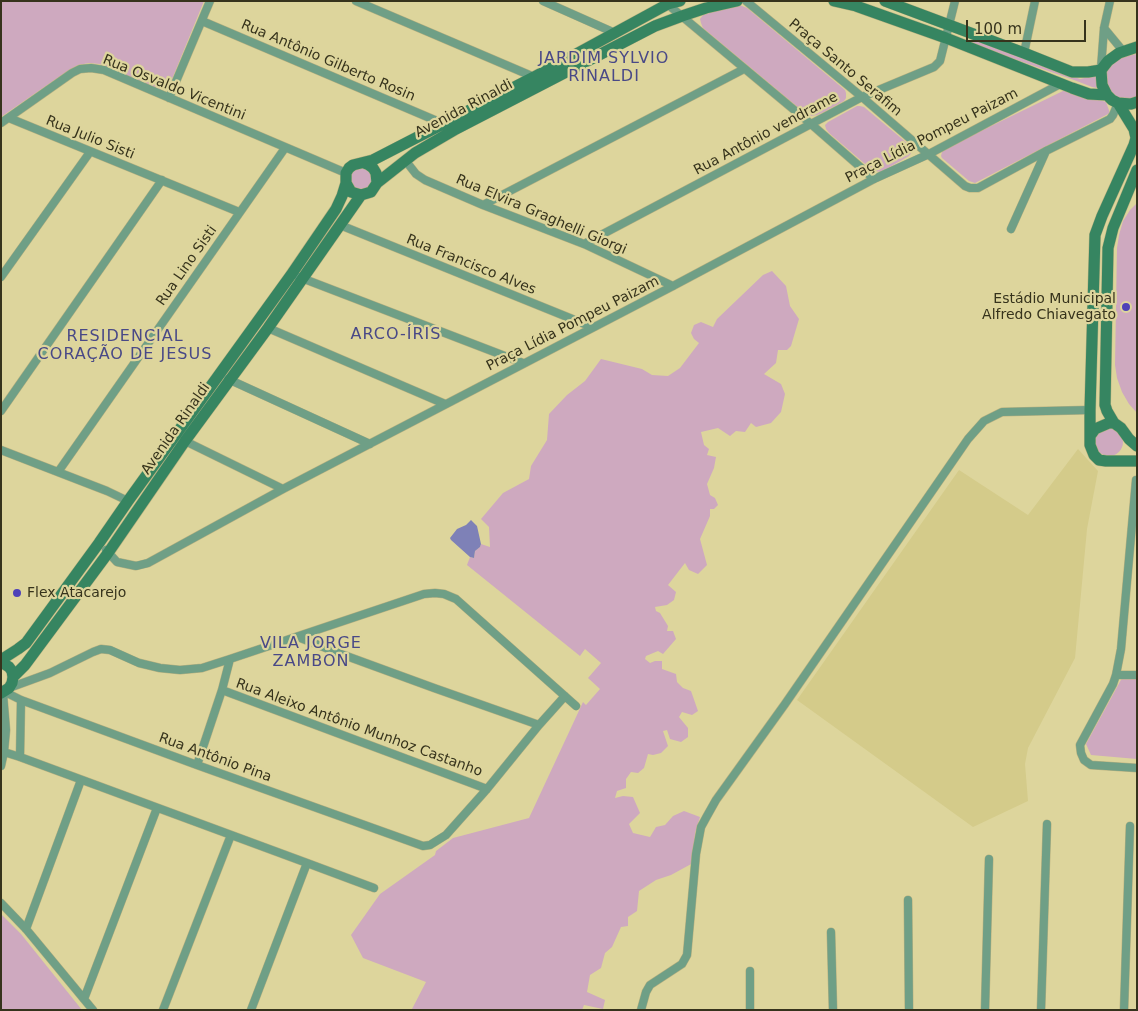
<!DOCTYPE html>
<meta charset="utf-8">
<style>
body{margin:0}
#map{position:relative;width:1138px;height:1011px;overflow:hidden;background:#ddd59c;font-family:"DejaVu Sans",sans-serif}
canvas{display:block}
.frame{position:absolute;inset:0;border:2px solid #36331c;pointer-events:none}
.scale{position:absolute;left:966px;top:20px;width:120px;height:22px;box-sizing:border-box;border:2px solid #36331c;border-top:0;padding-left:6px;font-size:15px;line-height:18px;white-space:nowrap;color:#36331c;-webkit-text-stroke:4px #ddd59c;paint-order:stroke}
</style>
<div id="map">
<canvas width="1138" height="1011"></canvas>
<div class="frame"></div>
<div class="scale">100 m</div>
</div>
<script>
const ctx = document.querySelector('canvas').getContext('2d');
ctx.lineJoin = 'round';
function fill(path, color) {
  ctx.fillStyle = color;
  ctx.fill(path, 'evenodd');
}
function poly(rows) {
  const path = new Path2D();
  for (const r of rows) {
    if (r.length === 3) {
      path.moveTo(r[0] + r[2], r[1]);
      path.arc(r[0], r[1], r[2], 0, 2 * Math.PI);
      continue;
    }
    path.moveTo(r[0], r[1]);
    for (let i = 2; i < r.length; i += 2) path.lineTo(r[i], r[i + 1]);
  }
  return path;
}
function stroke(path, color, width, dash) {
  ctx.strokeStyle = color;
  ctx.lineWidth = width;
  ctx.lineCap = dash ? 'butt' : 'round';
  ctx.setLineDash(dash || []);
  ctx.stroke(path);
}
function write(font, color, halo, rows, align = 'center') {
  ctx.font = font + ' "DejaVu Sans",sans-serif';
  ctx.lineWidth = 4.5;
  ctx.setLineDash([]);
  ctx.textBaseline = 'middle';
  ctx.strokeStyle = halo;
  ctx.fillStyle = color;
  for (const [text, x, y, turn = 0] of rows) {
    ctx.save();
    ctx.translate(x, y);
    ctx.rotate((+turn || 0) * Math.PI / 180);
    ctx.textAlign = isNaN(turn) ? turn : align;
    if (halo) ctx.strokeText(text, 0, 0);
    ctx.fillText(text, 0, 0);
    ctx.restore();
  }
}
fill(poly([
 [1078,449,1098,471,1087,529,1075,658,1028,748,1025,764,1028,801,973,827,797,700,959,470,1028,515]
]), '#d4cb8a');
fill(poly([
 [1,1,204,1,170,84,165,88,160,90,100,64,89,63,78,65,69,70,1,117],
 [737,4,747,8,845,90,846,93,846,98,844,101,824,112,817,115,811,116,806,114,703,28,701,23,700,19,703,15],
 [972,40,974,40,1080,79,1097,75,1097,88,1092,87,1074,80,974,45,971,42],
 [1137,54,1137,97,1127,99,1117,98,1106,87,1106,71,1119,58],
 [1065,90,1106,102,1110,113,975,183,969,181,942,158,941,156,942,152,946,148],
 [857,106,860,106,864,107,907,143,911,148,912,152,909,156,881,172,875,171,871,169,829,133,826,129,825,125,828,122],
 [361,179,11],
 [1137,203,1137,413,1129,404,1122,392,1117,378,1115,365,1117,248,1119,235,1123,221,1130,210],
 [772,271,786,286,790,306,799,319,791,346,787,350,778,350,776,363,764,374,781,384,785,394,781,412,771,423,756,427,751,423,745,432,736,431,730,436,718,428,701,432,704,445,709,449,707,455,716,457,714,468,707,484,710,495,715,498,718,505,714,509,710,509,710,516,700,539,707,565,698,574,689,570,685,563,668,585,676,592,674,600,667,605,655,607,656,611,660,613,668,626,667,631,673,631,676,639,663,654,658,651,646,656,645,659,650,663,655,661,662,661,662,669,676,674,677,682,683,688,691,691,698,711,692,715,682,712,679,717,688,728,688,737,681,742,670,739,667,730,663,731,668,746,661,753,653,755,648,754,644,768,638,773,631,772,626,779,626,788,617,791,615,798,623,796,633,797,640,813,629,824,633,833,650,837,656,827,665,825,673,816,684,811,700,817,695,833,693,863,671,875,656,880,639,891,637,911,628,917,628,926,621,927,612,947,605,953,601,968,590,975,587,992,605,1000,603,1009,584,1005,582,1010,415,1010,412,1009,426,982,363,958,351,935,380,894,435,855,436,851,453,838,529,818,583,702,586,705,600,689,588,678,601,663,585,649,580,656,467,565,470,557,474,558,475,551,480,547,481,544,490,547,489,527,481,519,503,493,529,479,531,466,547,440,549,414,567,395,585,381,601,359,642,369,652,375,668,376,680,368,699,343,694,339,691,333,694,325,701,322,713,327,717,319,763,275],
 [1109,442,14],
 [1122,678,1137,678,1137,759,1091,755,1086,744],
 [1,914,21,934,82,1010,1,1010]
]), '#cea9bf');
fill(poly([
 [471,520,477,526,481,544,480,547,475,551,474,558,470,557,451,540,450,538,457,529,466,525]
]), '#7e81b7');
const minor = poly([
 [356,1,534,77],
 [543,1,615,33],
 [746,1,862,97,965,186,970,188,978,188,1046,151,1110,119,1113,115,1118,103],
 [666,3,811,124,874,179],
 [202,21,444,124],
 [1104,28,1123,51],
 [1024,53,1035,1],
 [1101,68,1104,28,1110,1],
 [169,98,210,1],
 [9,118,239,212],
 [1,123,72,73,80,69,91,68,104,70,346,173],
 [405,160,416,174,425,180,483,205,584,244,673,286],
 [483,205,744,69],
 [340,225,592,327],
 [1011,229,1046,151],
 [584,244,862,97,934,67,940,61,955,1],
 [1,277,90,152],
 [299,277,523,363],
 [268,328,445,404],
 [228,379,370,444],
 [1,411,162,180],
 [185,441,283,489],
 [1,450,107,491,128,501],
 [58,472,285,148],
 [1136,480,1121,649,1116,675,1113,684,1080,745,1081,753,1084,760,1091,765,1137,768],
 [106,550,117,562,136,566,148,563,283,489,673,286,874,179,929,154,1062,83],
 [298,637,341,654,434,688,539,725],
 [1116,675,1137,675],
 [9,688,50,673,93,652,101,649,110,650,139,663,160,668,180,670,202,668,230,659,424,594,435,593,444,594,456,599,576,706],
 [222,690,487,789],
 [5,692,21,700,197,765,423,846,430,845,446,835,487,789,539,725,565,696],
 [3,693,6,730,4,752],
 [20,757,21,700],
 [197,765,222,690,230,659],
 [1,766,4,752,20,757,307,863],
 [908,900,909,1010],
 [1,903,26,929,93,1010],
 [26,929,81,780],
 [831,932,833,1010],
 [84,999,157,808],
 [163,1010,231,835],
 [251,1010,307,863,374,888],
 [641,1010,646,992,650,985,682,964,687,955,696,854,701,827,707,816,716,800,785,704,968,439,984,421,1002,412,1090,410],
 [750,1010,750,971],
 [985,1010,989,859],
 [1041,1010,1047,824],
 [1124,1010,1130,826]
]);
const secondary = poly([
 [834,1,856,6,946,38,1072,88,1089,94,1107,95],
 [885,1,1024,53,1072,72,1088,72,1101,70],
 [1137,47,1119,53,1108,61,1101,70,1102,85,1107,95,1112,100,1118,103,1131,104,1137,102],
 [1118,103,1134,129,1136,138,1134,145,1102,216,1095,235,1090,410,1090,445,1094,455,1099,460,1106,461,1137,461],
 [364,163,369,165,373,168,376,173,377,183,371,192,361,195,351,192,346,183,346,173,349,168,353,165,373,160,534,77,668,4,680,1],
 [1137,170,1113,228,1108,248,1105,405,1107,411,1114,423,1121,428,1129,439,1137,446],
 [377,183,415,153,456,129,655,26,682,16,706,8,737,1],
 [1090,436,1095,429,1109,423,1114,423],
 [1,660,18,649,26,643,99,543,128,501,291,275,336,209,342,196,346,183],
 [1,662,9,667,12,671,13,677,12,683,9,688,1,693],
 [13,677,25,665,108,553,185,441,268,328,361,195]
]);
stroke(minor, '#b8b180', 9);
stroke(secondary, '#b8b180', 12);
stroke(minor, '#6f9f86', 8);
stroke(secondary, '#368561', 11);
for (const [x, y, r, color] of [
 [1126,307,5,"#4d41b8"],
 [17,593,5,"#4d41b8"]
]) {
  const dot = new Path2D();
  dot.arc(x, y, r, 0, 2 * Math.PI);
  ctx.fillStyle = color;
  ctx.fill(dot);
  stroke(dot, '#ddd59c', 2);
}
write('14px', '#36331c', '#ddd59c', [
 ["Rua Antônio Gilberto Rosin",328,61,23],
 ["Praça Santo Serafim",845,68,40],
 ["Rua Osvaldo Vicentini",174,88,22],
 ["Avenida Rinaldi",464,109,-28],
 ["Rua Antônio vendrame",766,134,-28],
 ["Praça Lídia Pompeu Paizam",932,136,-27],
 ["Rua Julio Sisti",90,138,22],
 ["Rua Elvira Graghelli Giorgi",541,215,23],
 ["Rua Francisco Alves",471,265,22],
 ["Rua Lino Sisti",187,266,-55],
 ["Praça Lídia Pompeu Paizam",573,324,-27],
 ["Avenida Rinaldi",176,429,-55],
 ["Rua Aleixo Antônio Munhoz Castanho",359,728,20],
 ["Rua Antônio Pina",215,758,20]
]);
write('14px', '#36331c', '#ddd59c', [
 ["Estádio Municipal",1116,299],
 ["Alfredo Chiavegato",1116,315],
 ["Flex Atacarejo",27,593,"left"]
], 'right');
ctx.letterSpacing = '1px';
write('16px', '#494987', '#ddd59c', [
 ["JARDIM SYLVIO",604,59],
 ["RINALDI",604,77],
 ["ARCO-ÍRIS",396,335],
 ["RESIDENCIAL",125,337],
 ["CORAÇÃO DE JESUS",125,355],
 ["VILA JORGE",311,644],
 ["ZAMBON",311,662]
]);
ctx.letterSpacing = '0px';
</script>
